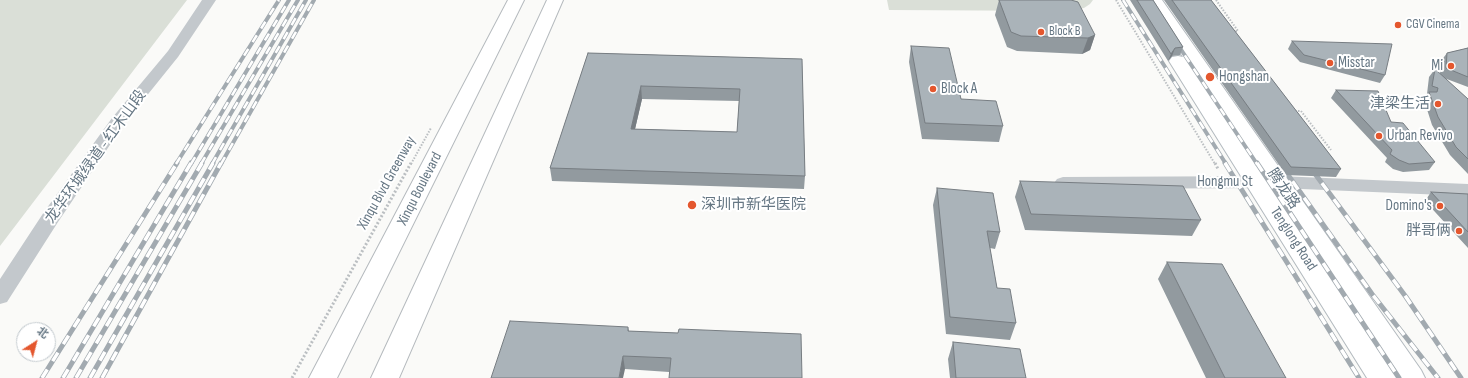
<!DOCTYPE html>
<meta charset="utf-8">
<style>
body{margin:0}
#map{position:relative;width:1468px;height:378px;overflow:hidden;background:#fafaf8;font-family:"Sofia Sans Condensed","Noto Sans SC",sans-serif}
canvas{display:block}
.north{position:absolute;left:16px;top:322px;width:40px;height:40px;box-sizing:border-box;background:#fff;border:1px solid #c1c8cd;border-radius:50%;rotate:36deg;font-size:11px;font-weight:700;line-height:16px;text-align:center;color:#657683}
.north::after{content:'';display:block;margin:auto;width:14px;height:18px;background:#e4572e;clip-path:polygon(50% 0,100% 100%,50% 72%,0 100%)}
</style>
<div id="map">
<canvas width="1468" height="378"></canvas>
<div class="north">北</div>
</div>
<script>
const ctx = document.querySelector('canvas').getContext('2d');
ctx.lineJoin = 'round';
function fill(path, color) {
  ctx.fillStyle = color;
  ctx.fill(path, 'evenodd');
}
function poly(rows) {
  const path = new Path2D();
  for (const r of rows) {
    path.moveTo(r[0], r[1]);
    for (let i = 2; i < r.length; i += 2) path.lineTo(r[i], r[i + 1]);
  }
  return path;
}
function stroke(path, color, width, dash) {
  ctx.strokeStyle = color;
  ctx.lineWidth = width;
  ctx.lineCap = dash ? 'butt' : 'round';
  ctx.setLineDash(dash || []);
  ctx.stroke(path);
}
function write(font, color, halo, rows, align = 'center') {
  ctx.font = font + ' "Sofia Sans Condensed","Noto Sans SC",sans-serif';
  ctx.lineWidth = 4;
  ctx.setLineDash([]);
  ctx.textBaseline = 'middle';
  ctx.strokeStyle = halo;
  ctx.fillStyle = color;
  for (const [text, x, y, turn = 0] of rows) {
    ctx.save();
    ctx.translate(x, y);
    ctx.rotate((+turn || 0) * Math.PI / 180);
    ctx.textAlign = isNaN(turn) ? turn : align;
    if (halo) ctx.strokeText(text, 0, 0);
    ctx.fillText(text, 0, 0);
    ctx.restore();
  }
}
fill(poly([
 [0,0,187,0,0,246],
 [887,0,1093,0,1090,4,1084,8,1070,11,889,10]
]), '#dadfd7');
const secondary = poly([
 [1146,0,1162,0,1421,370,1425,378,1367,378,1169,61,1172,57,1178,56,1183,57,1146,0]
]);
const primary = poly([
 [508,0,524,0,337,378,309,378,508,0],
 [547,0,563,0,399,378,371,378,547,0]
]);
stroke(secondary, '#b3babf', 2);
stroke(primary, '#b5babe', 2);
stroke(poly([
 [1116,0,1215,164],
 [1216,0,1238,31,1233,31],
 [1295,111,1301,111,1331,150],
 [411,164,431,128]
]), '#bbbfc2', 2, [1.5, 1.5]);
stroke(poly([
 [1215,163,1218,169],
 [292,378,411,163]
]), '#bbbfc2', 3, [2, 2]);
fill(poly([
 [202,0,216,0,178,57,124,124,58,222,7,302,0,304,0,279,44,212,112,118,168,51,202,0],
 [1278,176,1468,184,1468,196,1278,188,1063,189,1057,187,1054,183,1057,179,1063,177,1278,176]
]), '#c3c8cc');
fill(secondary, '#fff');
fill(primary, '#fff');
const railFar1 = poly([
 [1123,0,1226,164],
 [1176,42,1257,164],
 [176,164,279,0],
 [191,164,289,0],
 [201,164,298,0],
 [212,164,306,0],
 [221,164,314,0]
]);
const rail = poly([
 [1225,163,1359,378],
 [1257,163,1399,378],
 [1281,165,1372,294,1438,378],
 [1310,167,1406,297,1461,378],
 [42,378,177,163],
 [63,378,191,163],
 [76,378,202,163],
 [90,378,213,163],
 [102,378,221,163]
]);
stroke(railFar1, '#a2aab0', 4);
stroke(rail, '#a2aab0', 5);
stroke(railFar1, '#fff', 2.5, [8]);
stroke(rail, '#fff', 3.5, [10]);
fill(poly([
 [999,0,1095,35,1090,50,1082,54,1017,51,1007,47,995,15],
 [1130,0,1153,0,1183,47,1180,55,1172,56,1168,61],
 [1164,0,1211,0,1341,169,1336,177,1286,175],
 [1292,41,1385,75,1380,83,1300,62,1288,49],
 [911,46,961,99,1003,126,999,142,922,139,909,62],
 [1468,48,1468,87,1444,78,1468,99,1468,174,1450,155,1432,125,1424,100,1428,95,1427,94,1429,77,1435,69,1440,74,1441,61,1447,53],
 [588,53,802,59,805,176,804,189,552,181,550,168],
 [642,99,739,101,737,132,635,129],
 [1336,90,1391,122,1435,162,1429,170,1403,172,1393,169,1385,162,1387,158,1331,98],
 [1020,181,1201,220,1192,236,1025,230,1015,197],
 [937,188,1000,232,995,249,990,248,997,288,1016,323,1010,340,946,334,933,205],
 [1431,192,1468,194,1468,248,1425,201],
 [1167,262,1286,378,1206,378,1158,279],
 [628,327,629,331,678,333,801,334,669,372,625,369,491,378],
 [953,342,1026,378,950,378,948,359]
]), '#929a9f');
fill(poly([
 [1095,35,1090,50,1082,54,1088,38],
 [1175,48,1172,56,1168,61,1171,54],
 [641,86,642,99,632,142,631,129],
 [623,356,625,369,623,378,619,378]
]), '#777d82');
const building = poly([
 [999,0,1071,0,1078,2,1095,35,1088,38,1021,36,1011,32,999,0],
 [1137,0,1153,0,1183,47,1175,48,1171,54,1137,0],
 [1172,0,1211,0,1341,169,1291,167,1172,0],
 [1292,41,1392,44,1385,75,1304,55,1292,41],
 [911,46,949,48,961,99,996,101,1003,126,925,123,911,46],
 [1468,48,1468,77,1446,68,1447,53,1468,48],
 [588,53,802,59,805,176,550,168,588,53],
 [641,86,740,89,737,132,631,129,641,86],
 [1435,69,1468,99,1468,159,1456,147,1438,117,1429,92,1437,92,1438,88,1432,86,1435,69],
 [1336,90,1378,91,1391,122,1403,123,1435,162,1409,164,1399,160,1390,154,1392,150,1336,90],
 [1020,181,1183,186,1201,220,1031,214,1020,181],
 [937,188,993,193,1000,232,987,231,997,288,1010,289,1016,323,950,317,937,188],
 [1431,192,1468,194,1468,232,1431,192],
 [1167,262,1222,264,1286,378,1225,378,1167,262],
 [510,321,628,327,628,331,678,333,679,329,801,334,802,378,669,378,671,358,623,356,619,378,491,378,510,321],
 [953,342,1020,349,1026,378,956,378,953,342]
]);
fill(building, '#aab3b9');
stroke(building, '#777d82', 1);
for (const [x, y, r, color] of [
 [1398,25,4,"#e4572e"],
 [1041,32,4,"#e4572e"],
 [1330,63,4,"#e4572e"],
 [1451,66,4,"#e4572e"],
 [1210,77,5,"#e4572e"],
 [933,89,4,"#e4572e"],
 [1438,104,4,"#e4572e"],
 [1379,136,4,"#e4572e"],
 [692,205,5,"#e4572e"],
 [1440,206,4,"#e4572e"],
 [1459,231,4,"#e4572e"]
]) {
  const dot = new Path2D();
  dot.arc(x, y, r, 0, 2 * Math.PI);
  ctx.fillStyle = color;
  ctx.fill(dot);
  stroke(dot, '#fff', 1.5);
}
write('13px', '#657683', '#fff', [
 ["CGV Cinema",1406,25],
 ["Block B",1049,32]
], 'left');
write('15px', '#657683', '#fff', [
 ["Misstar",1338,63],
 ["Mi",1443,66,"right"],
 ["Hongshan",1219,77],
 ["Block A",941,89],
 ["津梁生活",1430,104,"right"],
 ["Urban Revivo",1387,136],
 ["深圳市新华医院",701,205],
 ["Domino's",1432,206,"right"],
 ["胖哥俩",1451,231,"right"]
], 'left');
write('15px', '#657683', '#fff', [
 ["龙华环城绿道 - 红木山段",96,157,-54],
 ["Hongmu St",1225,182],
 ["Xinqu Blvd Greenway",387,183,-61],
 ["Xinqu Boulevard",420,189,-63],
 ["腾龙路",1283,189,56],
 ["Tenglong Road",1293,239,57]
]);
</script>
